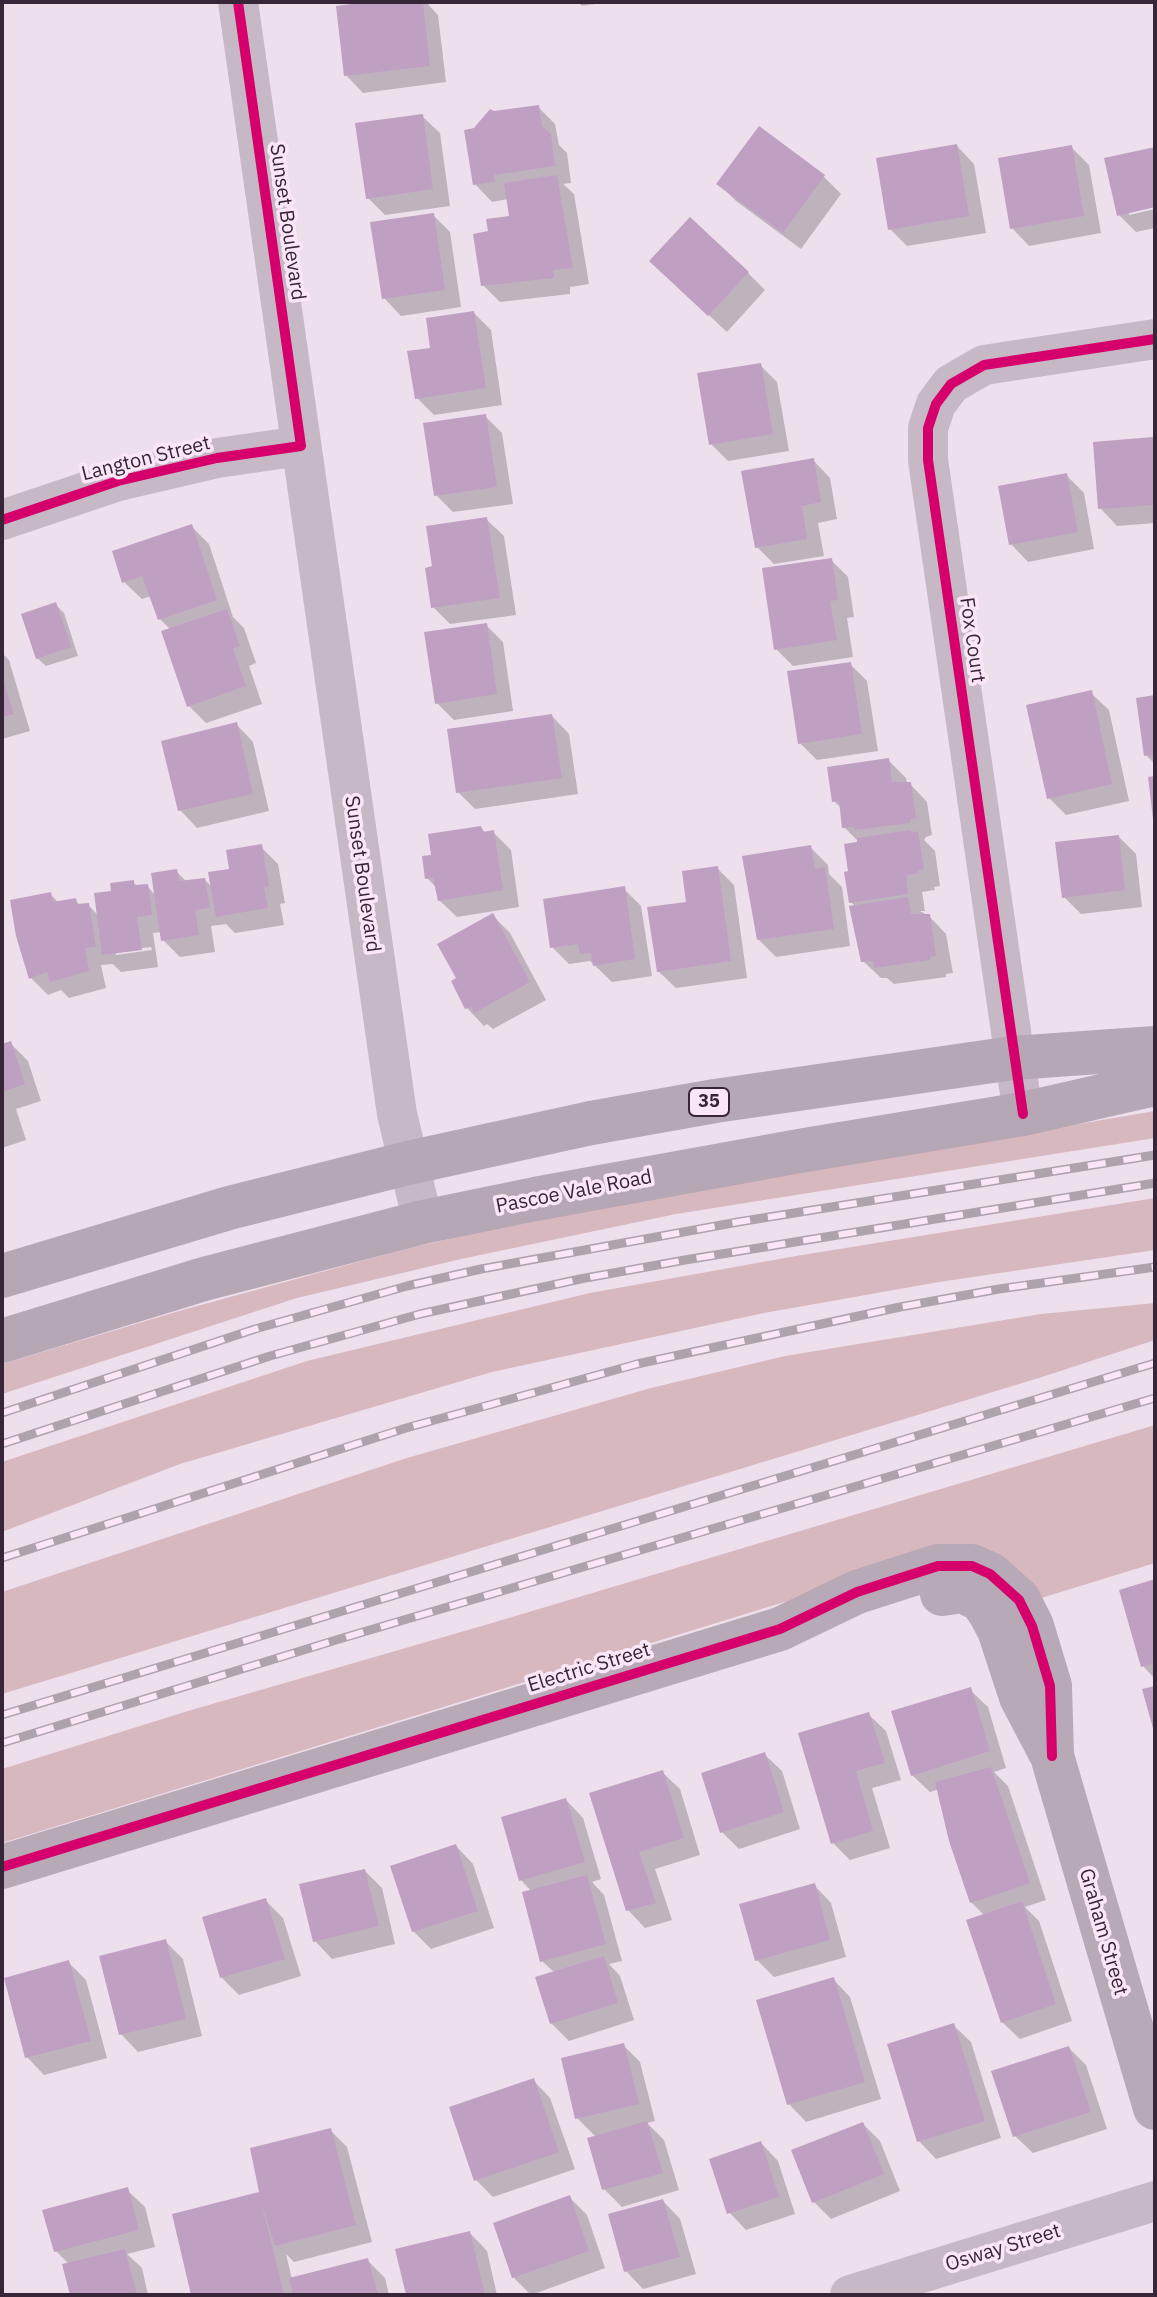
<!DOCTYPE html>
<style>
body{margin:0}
#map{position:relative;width:1157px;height:2297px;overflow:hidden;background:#eedfec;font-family:"IBM Plex Sans",sans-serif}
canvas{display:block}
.frame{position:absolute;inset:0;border:4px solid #362637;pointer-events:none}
</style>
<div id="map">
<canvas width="1157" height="2297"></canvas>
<div class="frame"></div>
</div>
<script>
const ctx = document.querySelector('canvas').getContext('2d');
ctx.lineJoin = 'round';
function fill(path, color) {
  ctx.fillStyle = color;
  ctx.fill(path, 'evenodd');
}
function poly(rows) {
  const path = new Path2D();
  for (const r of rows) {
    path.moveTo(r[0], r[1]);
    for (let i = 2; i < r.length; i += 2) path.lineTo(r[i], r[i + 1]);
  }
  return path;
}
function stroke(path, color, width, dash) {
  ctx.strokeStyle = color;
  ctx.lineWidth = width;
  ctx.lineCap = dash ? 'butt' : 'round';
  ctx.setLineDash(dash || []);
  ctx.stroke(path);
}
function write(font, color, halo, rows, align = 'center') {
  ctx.font = font + ' "IBM Plex Sans",sans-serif';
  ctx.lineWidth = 7;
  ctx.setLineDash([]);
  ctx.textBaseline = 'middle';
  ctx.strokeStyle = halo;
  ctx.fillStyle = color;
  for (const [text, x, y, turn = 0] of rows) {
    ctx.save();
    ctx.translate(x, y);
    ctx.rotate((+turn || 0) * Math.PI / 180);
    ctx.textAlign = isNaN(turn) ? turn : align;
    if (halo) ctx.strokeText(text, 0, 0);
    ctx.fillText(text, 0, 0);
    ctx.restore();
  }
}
fill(poly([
 [1155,1111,1155,1138,676,1214,461,1259,297,1298,2,1394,2,1364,179,1311,409,1248,595,1206],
 [1155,1198,1155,1250,939,1282,764,1313,492,1372,180,1464,2,1532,2,1462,307,1361,590,1293,796,1256],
 [1155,1303,1155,1340,1042,1377,2,1694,2,1592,407,1458,651,1388,785,1356,1041,1314],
 [1155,1425,1155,1563,1038,1599,937,1555,2,1843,2,1769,188,1711,492,1623]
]), '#d7b8bf');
fill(poly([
 [383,2,426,2,438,15,446,82,363,93,346,75],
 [578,2,609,2,582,6],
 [538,107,555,124,559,145,567,153,571,183,563,184,574,194,589,284,570,287,570,294,500,302,483,285,491,233,511,218,508,199,492,202,475,184],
 [422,116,440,133,450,206,385,215,368,198],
 [957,146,974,164,986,233,907,246,890,229],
 [1071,147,1089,165,1101,233,1029,246,1012,228],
 [1155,149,1155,205,1129,211,1129,215,1155,209,1155,228,1136,232,1119,215],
 [824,177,841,194,801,249,736,201,719,184],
 [433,215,450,232,461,307,401,316,384,298],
 [748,273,765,290,727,332,669,278],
 [474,313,491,330,502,405,434,415,417,398],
 [760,365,777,382,789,451,728,461,711,444],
 [485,416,502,433,513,504,453,512,436,495],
 [1152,439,1155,442,1155,523,1117,526,1100,508],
 [813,460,830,478,837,519,818,523,824,556,774,564,757,547],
 [1067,476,1084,493,1094,549,1028,562,1011,544],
 [486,519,504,536,516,615,450,624,433,607,434,568],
 [191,526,209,544,233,617,244,628,256,663,249,666,262,704,206,723,189,706,171,630,160,619,151,596,142,599,124,582],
 [831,560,848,577,854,617,847,618,853,657,793,666,776,649],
 [55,604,64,613,78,656,46,666,37,658],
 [486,625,503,642,513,711,454,720,437,703],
 [2,653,9,660,30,731,2,739],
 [850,664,867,681,878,751,817,760,800,743],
 [1091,693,1109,710,1129,801,1066,815,1049,798],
 [1155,697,1155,764,1146,755],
 [552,716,569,734,578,794,475,809,458,792],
 [236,724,253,742,269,811,197,828,180,810],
 [888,760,906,778,907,784,910,784,927,802,932,835,926,837,924,840,935,851,940,886,934,887,935,890,922,892,925,911,920,911,929,916,946,934,953,973,946,974,946,977,894,984,887,978,881,978,863,961,856,907,851,902,850,872,860,843,844,827,842,809,834,801],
 [481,828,486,833,493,832,511,850,519,907,457,917,439,900,437,888,427,878],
 [1119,837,1136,854,1142,907,1081,914,1064,897],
 [261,847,278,864,285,903,280,904,284,925,235,933,226,924,211,926,215,952,180,957,163,940,162,932,153,933,158,967,121,972,113,964,101,965,106,988,69,998,61,990,48,995,31,978,51,895,59,903,75,900,81,906,88,905,99,916,114,893,133,882,138,887,147,886,156,896,176,871,187,882,205,880,213,888],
 [151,947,152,950,116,955,116,951],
 [810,847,828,865,829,874,842,887,850,946,776,957,758,939],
 [717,868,734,885,747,978,676,988,658,971,689,903],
 [624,889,641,906,652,976,612,982,590,961,569,964,552,947],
 [493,916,510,933,546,1000,493,1029,487,1024,484,1026,467,1008],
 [11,1044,28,1061,41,1101,16,1109,26,1140,2,1148,2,1047],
 [1155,1581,1155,1679,1143,1666],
 [970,1690,988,1707,1006,1768,994,1772,1008,1786,1046,1900,1025,1907,1039,1921,1072,2021,1020,2039,1002,2022,985,1916,971,1902,939,1789,930,1792,912,1775],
 [868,1714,886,1731,901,1780,872,1788,890,1848,850,1860,833,1843],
 [764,1754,782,1771,800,1829,739,1849,722,1832],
 [662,1772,680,1789,700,1855,655,1869,672,1920,645,1928,628,1910,591,1795],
 [566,1800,583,1818,601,1879,592,1882,604,1895,622,1961,609,1964,620,1976,634,2020,569,2041,551,2023,555,1973,542,1961,532,1892,521,1880],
 [456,1846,473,1864,494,1928,431,1949,413,1931],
 [365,1871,382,1888,395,1944,332,1959,315,1941],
 [814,1885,831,1903,846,1957,774,1977,757,1960],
 [265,1900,283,1918,301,1976,239,1995,221,1977],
 [166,1942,183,1959,202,2036,138,2052,121,2034],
 [69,1963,86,1980,107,2058,44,2075,27,2057],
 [833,1979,850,1997,881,2099,806,2122,789,2104],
 [953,2025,971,2042,1001,2138,936,2159,919,2141,889,2045],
 [623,2045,640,2062,655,2121,647,2123,664,2140,679,2190,622,2207,604,2189,596,2137,577,2118],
 [1069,2048,1086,2065,1107,2129,1033,2153,1015,2136],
 [533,2080,550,2098,575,2169,493,2197,476,2180],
 [863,2124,880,2141,900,2191,831,2219,814,2202],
 [330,2130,347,2147,372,2242,294,2262,286,2254,292,2279,368,2261,385,2278,389,2295,193,2295,261,2194],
 [761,2143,778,2161,795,2214,746,2230,729,2212],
 [127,2190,145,2207,155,2247,127,2254,142,2268,148,2295,72,2295,69,2264,56,2251],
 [570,2198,587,2215,605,2268,531,2295,513,2277],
 [663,2201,680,2219,696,2274,643,2289,626,2271],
 [470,2233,487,2251,497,2295,408,2295]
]), '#0003');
fill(poly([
 [367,2,423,2,430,66,344,76,336,6],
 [539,105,542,126,551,134,555,166,494,175,495,182,473,185,464,130,474,128,490,109,494,111],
 [423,114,433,189,366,199,355,123],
 [759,126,825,175,783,233,716,184],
 [957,144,969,216,888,230,876,158],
 [1072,145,1084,216,1010,229,998,158],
 [1155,147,1155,207,1117,216,1104,158],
 [557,175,573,268,553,270,554,278,481,286,473,234,488,231,486,219,509,216,504,183],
 [434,213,445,290,382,299,370,222],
 [690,217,749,272,708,316,649,261],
 [474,311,486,388,415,399,407,351,430,348,426,318],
 [761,363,773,434,709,445,697,373],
 [486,414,497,487,434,496,423,423],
 [1153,437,1155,505,1098,509,1093,442],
 [814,458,821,502,802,506,807,539,755,548,741,471],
 [1067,473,1078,532,1009,545,998,486],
 [487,517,500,598,431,608,425,568,432,566,426,526],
 [192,524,217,600,158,620,142,576,122,583,112,551],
 [832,558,838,600,830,601,837,640,774,650,762,568],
 [56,602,71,647,36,659,21,614],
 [227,609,240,646,233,649,246,686,187,707,161,631],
 [487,623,497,694,435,704,424,632],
 [851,662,862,734,798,744,787,671],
 [2,677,14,714,2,717],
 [1092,690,1112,784,1047,799,1026,705],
 [1155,695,1155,754,1144,756,1136,698],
 [552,714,562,778,456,793,447,729],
 [237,722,253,794,178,811,161,741],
 [889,758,892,782,911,782,916,818,910,820,910,823,855,830,854,827,842,828,839,801,832,802,827,767],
 [1155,776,1155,819,1153,819,1148,777],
 [481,826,483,832,494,830,503,890,438,901,433,878,425,879,422,856,431,855,428,834],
 [911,830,911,833,918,831,924,869,918,870,919,873,906,875,908,894,849,903,844,872,848,871,844,844,857,842,857,838],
 [1119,835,1125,890,1062,898,1055,842],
 [262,844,269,886,264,887,268,908,216,917,208,872,229,869,226,850],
 [811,845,815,869,825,867,834,929,757,940,742,856],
 [718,866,731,961,657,972,647,907,686,902,682,871],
 [177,869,179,881,205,878,210,908,195,910,199,935,161,941,151,873],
 [134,880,134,885,148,884,152,915,137,917,142,950,102,955,94,893,111,891,110,883],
 [625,886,635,959,593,966,591,953,580,954,578,944,550,948,543,899],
 [51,892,53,902,76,898,77,904,89,903,96,947,85,948,89,971,50,982,47,972,29,979,16,936,10,900],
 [908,897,911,914,930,914,936,956,930,957,930,960,874,968,873,961,861,962,849,906],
 [493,913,530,982,474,1013,471,1007,465,1009,451,981,456,978,437,944],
 [11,1041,25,1084,2,1092,2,1044],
 [1155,1579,1155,1663,1141,1667,1119,1590],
 [1155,1686,1155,1732,1154,1732,1142,1689],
 [971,1687,990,1751,911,1776,891,1711],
 [869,1712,885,1763,856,1771,873,1831,831,1844,798,1733],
 [765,1752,784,1812,720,1833,701,1773],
 [991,1767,1030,1883,970,1903,949,1841,935,1782],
 [663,1770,684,1838,639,1852,656,1903,626,1911,589,1793],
 [566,1798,585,1862,519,1881,501,1817],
 [456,1844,478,1911,412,1932,390,1866],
 [365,1869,379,1926,313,1942,299,1884],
 [587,1875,606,1944,540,1962,522,1892],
 [815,1883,830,1940,755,1961,739,1904],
 [266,1898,285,1959,220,1978,202,1917],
 [1022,1901,1056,2004,1001,2023,966,1920],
 [166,1939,186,2019,119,2035,99,1956],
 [604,1956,618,2003,550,2024,535,1977],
 [69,1960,91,2041,25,2058,4,1978],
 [834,1977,865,2082,787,2105,756,2000],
 [954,2023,985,2121,917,2142,887,2044],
 [624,2043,639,2104,575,2119,561,2058],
 [1069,2046,1091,2112,1013,2137,991,2071],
 [534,2078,559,2152,474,2181,449,2107],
 [647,2121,663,2173,602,2190,587,2138],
 [863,2122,884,2174,812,2203,791,2150],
 [331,2128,356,2225,275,2246,262,2205,284,2295,191,2295,172,2214,259,2192,250,2148],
 [761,2141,779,2197,727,2214,709,2159],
 [128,2187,139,2230,54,2252,42,2210],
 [570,2195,589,2251,512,2278,493,2223],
 [663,2199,680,2257,624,2272,608,2214],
 [470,2231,485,2295,406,2295,395,2249],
 [125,2249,137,2295,70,2295,62,2264],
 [368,2258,378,2295,293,2295,289,2278]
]), '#bf9fc2');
stroke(poly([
 [238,2,397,1114,423,1222],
 [2,520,118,481,217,458,301,446],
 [1023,1114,928,460,928,428,936,404,951,384,984,365,1155,339],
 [850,2295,1155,2201]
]), '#c7b8c6', 40);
stroke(poly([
 [942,1594,963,1591,981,1600,990,1613,999,1630,1021,1697,1052,1756,1155,2108],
 [2,1867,780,1629,857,1592,938,1566,972,1566,990,1574,1019,1600,1032,1626,1050,1686,1052,1756]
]), '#b7a9b6', 44);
stroke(poly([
 [2,1276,229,1208,408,1163,591,1123,715,1101,1013,1058,1155,1048],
 [2,1341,204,1279,423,1222,535,1199,805,1150,1023,1114,1155,1084]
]), '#b5a7b4', 44);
const rail = poly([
 [2,1413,255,1329,407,1286,481,1269,738,1222,1155,1155],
 [2,1444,270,1356,420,1314,580,1279,685,1260,1155,1183],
 [2,1558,406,1428,637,1364,900,1307,999,1289,1155,1267],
 [2,1715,1155,1363],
 [2,1743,336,1640,1155,1398]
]);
stroke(rail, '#aea3ad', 9);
stroke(rail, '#fbe6f8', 6, [18]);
stroke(poly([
 [2,520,118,481,217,458,301,446,238,2],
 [1023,1114,928,460,928,428,936,404,951,384,984,365,1155,339],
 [2,1867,780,1629,857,1592,938,1566,972,1566,990,1574,1019,1600,1032,1626,1050,1686,1052,1756]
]), '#d6006c', 10);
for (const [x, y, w] of [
 [709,1102,40]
]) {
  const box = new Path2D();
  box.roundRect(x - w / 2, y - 14, w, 28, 6);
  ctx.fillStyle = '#fbe6f8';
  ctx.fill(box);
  stroke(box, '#362637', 2);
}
write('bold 18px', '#362637', null, [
 ["35",709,1102]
]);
write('20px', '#362637', '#fbe6f8', [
 ["Sunset Boulevard",287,222,82],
 ["Langton Street",146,459,-14],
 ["Fox Court",972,640,82],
 ["Sunset Boulevard",362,874,82],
 ["Pascoe Vale Road",574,1192,-11],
 ["Electric Street",589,1668,-17],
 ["Graham Street",1103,1932,74],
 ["Osway Street",1003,2248,-17]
]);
</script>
